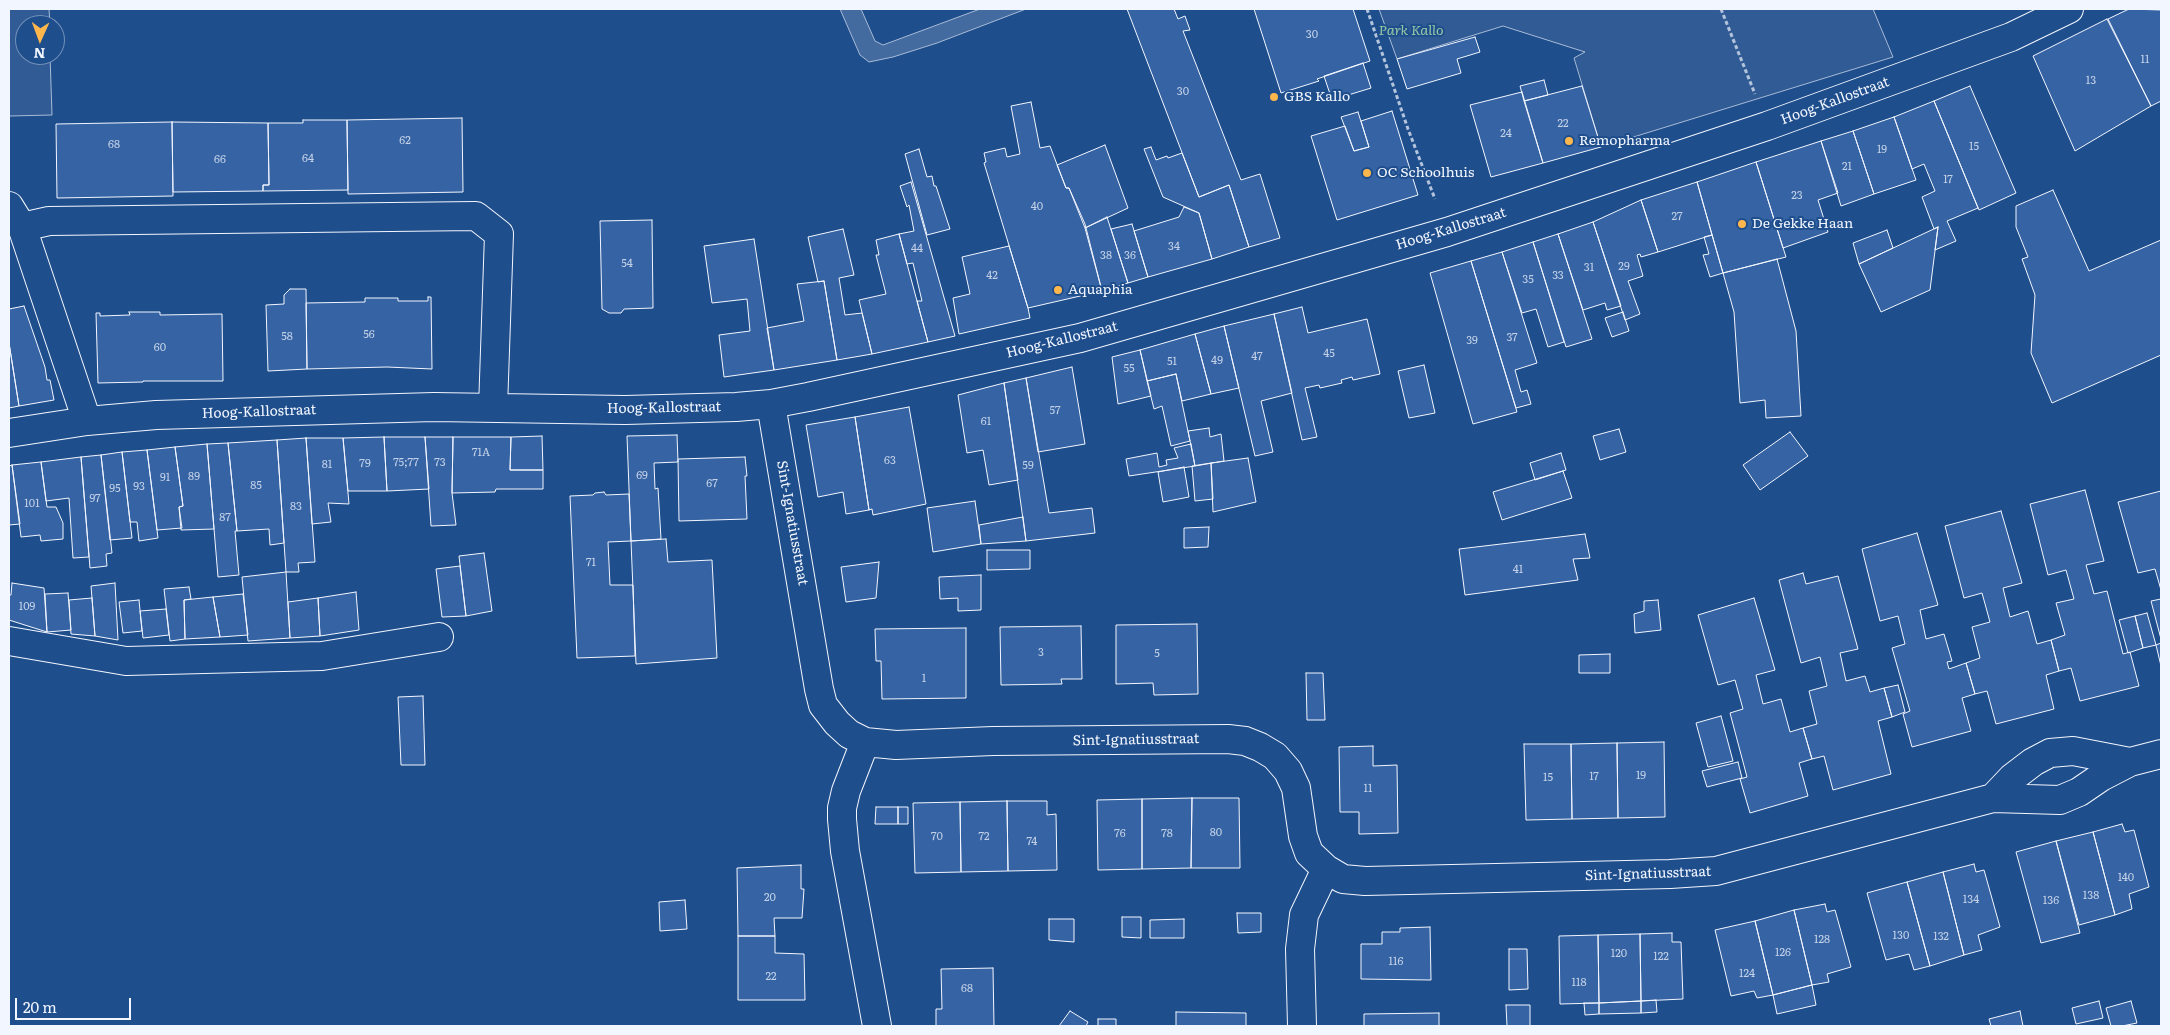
<!DOCTYPE html>
<style>
body{margin:0}
#map{position:relative;width:2170px;height:1035px;overflow:hidden;background:#1f4e8c;font-family:Literata,serif}
canvas{display:block}
.frame{position:absolute;inset:0;border:10px solid #f2f6ff;pointer-events:none}
.north{position:absolute;left:15px;top:15px;width:50px;height:50px;box-sizing:border-box;background:#1f4e8c;border:1px solid #7391ba;border-radius:50%;rotate:182deg;font-size:14px;font-weight:700;line-height:20px;text-align:center;color:#f2f6ff}
.north::after{content:'';display:block;margin:auto;width:18px;height:22px;background:#ffb74d;clip-path:polygon(50% 0,100% 100%,50% 72%,0 100%)}
.scale{position:absolute;left:15px;top:998px;width:116px;height:22px;box-sizing:border-box;border:2px solid #f2f6ff;border-top:0;padding-left:6px;font-size:15px;line-height:18px;white-space:nowrap;color:#f2f6ff;-webkit-text-stroke:4px #1f4e8c;paint-order:stroke}
</style>
<div id="map">
<canvas width="2170" height="1035"></canvas>
<div class="frame"></div>
<div class="north">N</div>
<div class="scale">20 m</div>
</div>
<script>
const ctx = document.querySelector('canvas').getContext('2d');
ctx.lineJoin = 'round';
function fill(path, color) {
  ctx.fillStyle = color;
  ctx.fill(path, 'evenodd');
}
function poly(rows) {
  const path = new Path2D();
  for (const r of rows) {
    path.moveTo(r[0], r[1]);
    for (let i = 2; i < r.length; i += 2) path.lineTo(r[i], r[i + 1]);
  }
  return path;
}
function stroke(path, color, width, dash) {
  ctx.strokeStyle = color;
  ctx.lineWidth = width;
  ctx.lineCap = dash ? 'butt' : 'round';
  ctx.setLineDash(dash || []);
  ctx.stroke(path);
}
function write(font, color, halo, rows, align = 'center') {
  ctx.font = font + ' Literata,serif';
  ctx.lineWidth = 4;
  ctx.setLineDash([]);
  ctx.textBaseline = 'middle';
  ctx.strokeStyle = halo;
  ctx.fillStyle = color;
  for (const [text, x, y, turn = 0] of rows) {
    ctx.save();
    ctx.translate(x, y);
    ctx.rotate((+turn || 0) * Math.PI / 180);
    ctx.textAlign = isNaN(turn) ? turn : align;
    if (halo) ctx.strokeText(text, 0, 0);
    ctx.fillText(text, 0, 0);
    ctx.restore();
  }
}
const built = poly([
 [9,9,49,9,50,25,25,25,25,55,50,55,52,115,9,116,9,9],
 [1379,9,1873,9,1893,57,1601,147,1574,58,1585,52,1503,26,1397,59,1379,9]
]);
fill(built, '#305b95');
stroke(built, '#a8bbd7', 1);
const water = poly([
 [840,9,861,9,875,41,883,45,980,9,1026,9,937,43,893,57,869,62,860,55,840,9]
]);
fill(water, '#446ba0');
stroke(water, '#a8bbd7', 1);
const building = poly([
 [1127,9,1174,9,1178,19,1185,16,1190,30,1183,31,1241,180,1260,174,1280,238,1249,247,1229,185,1199,197,1127,9],
 [1254,9,1353,9,1370,61,1317,79,1319,81,1281,93,1254,9],
 [2129,9,2161,10,2161,101,2151,106,2108,19,2129,9],
 [2107,19,2151,106,2075,151,2033,56,2107,19],
 [1475,37,1480,52,1457,59,1461,73,1407,89,1397,59,1475,37],
 [1363,63,1371,88,1332,100,1324,76,1363,63],
 [1544,80,1548,95,1524,101,1520,86,1544,80],
 [1582,86,1601,147,1543,163,1524,101,1582,86],
 [1970,86,2016,193,1979,210,1934,101,1970,86],
 [1522,92,1543,163,1491,177,1470,105,1522,92],
 [1934,101,1978,208,1947,221,1956,241,1935,250,1938,227,1934,229,1922,197,1935,191,1924,164,1912,169,1894,117,1934,101],
 [1031,102,1040,148,1050,146,1066,188,1069,188,1085,224,1102,291,1028,308,984,163,986,162,984,153,1005,148,1007,157,1020,154,1011,106,1031,102],
 [1392,111,1418,195,1337,220,1311,136,1345,126,1354,151,1369,147,1361,121,1392,111],
 [1358,112,1369,147,1354,151,1341,117,1358,112],
 [1894,117,1916,180,1874,194,1853,131,1894,117],
 [462,118,463,192,348,194,347,120,462,118],
 [303,120,347,120,348,190,263,191,263,185,269,185,268,123,303,123,303,120],
 [172,122,268,123,269,185,263,185,263,191,173,192,172,122],
 [172,122,173,196,57,198,56,124,172,122],
 [1853,131,1874,194,1841,206,1821,141,1853,131],
 [1821,141,1838,193,1818,200,1828,232,1783,248,1756,162,1821,141],
 [1105,145,1128,208,1085,228,1069,188,1066,188,1057,165,1105,145],
 [1151,147,1156,160,1167,156,1168,158,1182,153,1199,197,1229,185,1249,247,1212,259,1199,213,1163,197,1144,149,1151,147],
 [919,149,927,177,932,176,934,186,936,186,950,229,927,235,905,154,919,149],
 [1756,162,1786,257,1723,273,1697,182,1756,162],
 [911,182,955,336,928,342,917,301,922,301,913,263,907,264,899,234,914,231,909,205,907,207,900,186,911,182],
 [1697,182,1712,235,1658,252,1641,200,1697,182],
 [2053,190,2089,271,2161,240,2161,355,2052,403,2031,353,2035,295,2022,259,2028,257,2016,227,2016,206,2053,190],
 [1641,200,1658,252,1641,257,1640,254,1637,255,1643,276,1628,281,1640,314,1625,320,1593,222,1641,200],
 [1184,207,1199,213,1212,259,1148,277,1134,231,1179,217,1184,207],
 [1107,217,1128,283,1102,291,1085,228,1107,217],
 [652,220,653,308,624,309,621,313,609,313,602,309,600,221,652,220],
 [1593,222,1621,306,1607,310,1605,303,1583,310,1558,234,1593,222],
 [1132,224,1148,277,1128,283,1111,229,1132,224],
 [1938,227,1930,290,1881,312,1859,264,1938,227],
 [843,229,854,275,839,278,845,315,862,313,872,354,837,360,824,281,818,282,808,237,843,229],
 [1887,230,1893,248,1859,264,1853,243,1887,230],
 [899,234,928,342,872,354,859,300,886,294,876,255,879,255,876,240,899,234],
 [1558,234,1592,339,1566,347,1533,242,1558,234],
 [1712,235,1723,273,1710,277,1703,255,1709,254,1704,237,1712,235],
 [754,239,774,370,724,377,719,335,750,331,747,299,712,303,704,246,754,239],
 [1533,242,1564,342,1548,347,1536,309,1522,313,1502,252,1533,242],
 [1009,246,1028,308,1030,318,959,334,953,298,970,294,962,257,1009,246],
 [1502,252,1537,363,1515,370,1521,392,1527,390,1531,404,1516,408,1471,261,1502,252],
 [1777,259,1796,331,1801,416,1766,418,1765,400,1740,403,1734,312,1723,273,1777,259],
 [1471,261,1517,412,1473,424,1430,273,1471,261],
 [824,281,837,360,774,370,767,328,804,321,797,284,824,281],
 [290,289,306,289,307,369,268,371,266,305,284,304,284,295,290,289],
 [428,297,431,297,432,369,387,367,307,369,306,303,365,302,365,298,398,298,398,301,428,301,428,297],
 [24,306,45,367,47,380,50,380,54,400,19,406,9,343,9,309,24,306],
 [1302,307,1308,333,1367,319,1380,374,1353,380,1352,377,1341,380,1342,383,1320,388,1319,385,1305,388,1317,437,1302,440,1274,314,1302,307],
 [129,312,160,312,160,315,222,314,223,381,143,381,143,382,98,383,96,313,100,313,100,316,130,315,129,312],
 [1623,312,1629,331,1612,337,1605,318,1623,312],
 [1274,314,1292,393,1261,401,1273,452,1255,456,1224,326,1274,314],
 [1224,326,1239,388,1211,394,1195,334,1224,326],
 [1195,334,1211,394,1182,401,1176,374,1147,381,1140,350,1195,334],
 [9,343,19,406,9,408,9,343],
 [1140,350,1151,396,1118,404,1112,357,1140,350],
 [1424,365,1435,413,1409,418,1398,371,1424,365],
 [1072,367,1085,444,1038,452,1026,378,1072,367],
 [1176,374,1190,441,1171,446,1162,406,1154,409,1147,381,1176,374],
 [1026,378,1049,513,1092,508,1095,533,1026,541,1004,383,1026,378],
 [1004,383,1018,480,989,485,983,450,967,453,958,395,1004,383],
 [909,407,926,504,873,515,872,509,869,510,855,417,909,407],
 [855,417,869,510,846,514,843,492,818,497,806,425,855,417],
 [1209,428,1210,437,1221,434,1224,461,1195,466,1188,431,1209,428],
 [1619,429,1626,452,1600,460,1593,436,1619,429],
 [1790,432,1808,456,1760,490,1743,465,1790,432],
 [677,435,678,462,654,463,655,489,658,488,661,539,631,541,627,436,677,435],
 [542,436,543,470,510,470,511,437,542,436],
 [384,437,387,491,348,491,343,438,384,437],
 [384,437,425,437,429,489,387,491,384,437],
 [425,437,453,437,452,493,456,525,431,526,425,437],
 [453,437,511,437,510,470,543,470,543,489,496,489,495,492,452,493,453,437],
 [306,438,343,438,349,504,328,503,331,522,312,524,306,438],
 [306,438,315,562,298,563,299,572,286,572,277,440,306,438],
 [277,440,284,543,270,545,269,529,237,531,228,443,277,440],
 [228,443,237,531,235,531,239,575,218,577,207,444,228,443],
 [207,444,214,529,181,530,179,507,183,506,175,447,207,444],
 [1191,444,1195,466,1129,476,1126,459,1157,453,1159,467,1167,465,1166,460,1178,458,1174,448,1191,444],
 [175,447,183,506,179,507,182,528,157,530,147,450,175,447],
 [147,450,158,538,139,541,137,522,130,522,122,452,147,450],
 [122,452,132,538,110,540,101,455,122,452],
 [1561,453,1566,470,1535,480,1530,463,1561,453],
 [101,455,112,553,106,554,107,566,90,568,81,457,101,455],
 [81,457,89,557,73,558,69,498,46,501,41,462,81,457],
 [745,457,747,476,745,476,747,519,679,521,678,459,745,457],
 [1248,458,1256,502,1213,512,1211,463,1248,458],
 [41,462,47,507,56,507,63,523,63,539,41,541,40,535,21,537,12,465,41,462],
 [1211,463,1213,499,1195,501,1192,466,1211,463],
 [12,465,20,524,9,525,9,466,12,465],
 [1184,467,1189,497,1163,502,1158,472,1184,467],
 [1563,471,1572,498,1502,520,1493,492,1563,471],
 [2085,490,2104,561,2086,565,2094,594,2107,591,2123,654,2130,652,2139,686,2080,701,2071,668,2059,671,2051,640,2065,635,2056,603,2074,599,2066,570,2048,575,2030,504,2085,490],
 [2161,491,2161,590,2155,569,2138,573,2118,502,2161,491],
 [604,492,606,495,629,494,631,541,608,542,610,585,633,585,635,656,577,658,570,496,593,495,595,493,604,492],
 [975,501,981,544,933,552,927,508,975,501],
 [2001,511,2022,583,2003,588,2010,617,2028,611,2037,644,2051,640,2059,671,2046,675,2054,709,1996,724,1987,691,1975,694,1966,663,1980,658,1972,627,1990,622,1982,593,1964,598,1945,526,2001,511],
 [1023,517,1026,541,981,544,979,525,1023,517],
 [1209,527,1208,547,1184,548,1184,528,1209,527],
 [1917,533,1938,605,1920,610,1926,639,1944,634,1952,661,1947,662,1949,669,1966,663,1975,694,1962,698,1971,731,1912,747,1903,714,1910,711,1892,648,1905,644,1898,616,1880,621,1862,549,1917,533],
 [1585,534,1590,558,1573,559,1578,580,1465,595,1459,549,1585,534],
 [666,539,668,562,712,560,717,658,636,664,631,541,666,539],
 [987,550,1030,550,1030,569,987,570,987,550],
 [484,553,492,611,466,616,459,556,484,553],
 [879,562,876,598,846,602,841,567,879,562],
 [460,566,466,616,442,617,436,569,460,566],
 [286,572,290,638,248,641,242,577,286,572],
 [1803,573,1806,584,1838,576,1858,649,1840,653,1846,681,1865,676,1870,692,1884,688,1892,717,1878,721,1891,774,1833,790,1824,756,1812,759,1803,728,1817,724,1809,691,1827,686,1820,657,1801,663,1779,580,1803,573],
 [981,575,981,610,958,611,958,598,940,599,939,577,981,575],
 [12,583,44,588,47,632,9,620,9,595,11,595,12,583],
 [115,583,118,640,95,636,91,586,115,583],
 [189,587,191,599,184,600,185,639,170,641,164,589,189,587],
 [356,592,359,630,320,636,318,598,356,592],
 [68,593,71,630,47,632,45,594,68,593],
 [243,594,248,635,220,637,213,597,243,594],
 [213,597,220,637,185,639,184,600,213,597],
 [92,598,95,636,71,634,69,600,92,598],
 [318,598,320,636,290,638,288,602,318,598],
 [1754,598,1775,670,1756,675,1763,704,1781,699,1790,732,1803,728,1812,759,1799,763,1808,796,1750,813,1740,779,1747,777,1730,713,1743,709,1735,680,1718,685,1698,615,1754,598],
 [2161,599,2161,639,2151,601,2161,599],
 [139,600,142,631,123,633,119,602,139,600],
 [1658,600,1661,630,1635,633,1634,614,1644,611,1644,601,1658,600],
 [166,609,169,635,143,638,140,611,166,609],
 [2147,613,2156,645,2143,648,2135,616,2147,613],
 [2135,616,2143,648,2128,653,2119,620,2135,616],
 [1197,624,1198,694,1154,695,1153,683,1116,684,1116,625,1197,624],
 [1081,626,1082,679,1061,679,1062,684,1001,685,1000,627,1081,626],
 [966,628,966,698,882,699,881,661,876,661,875,629,966,628],
 [2161,643,2161,666,2156,645,2161,643],
 [1610,654,1610,673,1579,673,1579,655,1610,654],
 [1306,673,1323,673,1325,720,1307,720,1306,673],
 [1898,685,1905,712,1892,717,1884,688,1898,685],
 [423,696,425,765,401,765,398,697,423,696],
 [1721,716,1733,761,1708,767,1696,723,1721,716],
 [1664,742,1665,817,1618,818,1617,743,1664,742],
 [1617,743,1618,818,1572,819,1571,744,1617,743],
 [1524,744,1571,744,1572,819,1526,820,1524,744],
 [1373,746,1373,766,1397,765,1398,833,1359,834,1359,812,1340,812,1339,747,1373,746],
 [1738,762,1742,778,1707,787,1702,771,1738,762],
 [1192,798,1191,868,1142,869,1142,799,1192,798],
 [1192,798,1239,798,1240,868,1191,868,1192,798],
 [1142,799,1142,869,1098,870,1097,800,1142,799],
 [1007,801,1047,801,1047,815,1056,814,1057,870,1008,871,1007,801],
 [1007,801,1008,871,961,872,960,802,1007,801],
 [960,802,961,872,915,873,913,803,960,802],
 [876,807,898,807,898,824,875,824,876,807],
 [898,807,908,807,908,824,898,824,898,807],
 [2122,824,2125,832,2134,830,2149,887,2129,894,2132,909,2115,915,2093,832,2122,824],
 [2093,832,2115,915,2079,925,2056,841,2093,832],
 [2056,841,2080,933,2041,943,2016,852,2056,841],
 [1974,864,1976,872,1984,870,2000,927,1978,935,1982,950,1964,955,1943,872,1974,864],
 [801,865,801,889,804,889,802,918,774,918,775,936,738,936,737,868,801,865],
 [1943,872,1964,955,1930,966,1907,882,1943,872],
 [1907,882,1930,966,1914,970,1909,954,1886,960,1867,893,1907,882],
 [685,900,687,929,660,931,659,902,685,900],
 [1825,904,1827,912,1835,910,1851,967,1827,974,1829,982,1812,985,1794,910,1825,904],
 [1794,910,1812,985,1773,995,1755,921,1794,910],
 [1237,913,1261,913,1261,932,1238,933,1237,913],
 [1122,917,1141,917,1141,938,1122,937,1122,917],
 [1049,919,1074,919,1074,942,1049,940,1049,919],
 [1184,919,1184,938,1150,938,1150,920,1184,919],
 [1755,921,1773,995,1757,998,1754,991,1731,996,1715,930,1755,921],
 [1430,927,1431,980,1361,979,1361,944,1382,944,1382,932,1400,932,1400,928,1430,927],
 [1672,933,1672,942,1681,942,1683,999,1641,1001,1640,934,1672,933],
 [1640,934,1641,1001,1599,1003,1598,935,1640,934],
 [1598,935,1599,1003,1560,1004,1559,936,1598,935],
 [738,936,775,936,775,953,804,954,805,1000,738,1000,738,936],
 [1509,949,1527,949,1528,989,1509,990,1509,949],
 [993,968,994,1026,936,1026,936,1009,942,1009,941,969,993,968],
 [1812,985,1816,1005,1777,1014,1773,995,1812,985],
 [1656,1000,1657,1012,1641,1013,1641,1001,1656,1000],
 [1641,1001,1641,1013,1599,1014,1599,1003,1641,1001],
 [2099,1001,2103,1018,2076,1024,2072,1008,2099,1001],
 [2131,1001,2137,1023,2122,1026,2111,1026,2106,1008,2131,1001],
 [1584,1003,1599,1003,1599,1014,1585,1015,1584,1003],
 [1506,1005,1530,1005,1530,1026,1507,1026,1506,1005],
 [1070,1011,1088,1022,1086,1026,1059,1026,1070,1011],
 [2020,1011,2023,1026,1991,1026,1989,1019,2020,1011],
 [1176,1012,1246,1013,1246,1026,1176,1026,1176,1012],
 [1439,1013,1439,1026,1364,1026,1364,1014,1439,1013],
 [1098,1019,1116,1019,1116,1026,1098,1026,1098,1019]
]);
fill(building, '#3563a3');
stroke(building, '#f2f6ff', 1);
const minor = poly([
 [9,206,22,227,87,421],
 [22,227,49,221,476,216,499,234,493,408],
 [771,404,819,689,823,705,837,723,849,734,865,742,896,745,993,741,1228,739,1245,741,1260,747,1275,756,1288,771,1296,788,1303,836,1309,853,1326,869,1343,879,1365,881,1670,874,1716,871,1993,798,2060,800,2079,792,2101,777,2130,762,2161,754],
 [9,433,87,421,156,415,434,407,625,410,736,407,771,404,808,397,1080,338,1447,232,1767,126,2011,37,2069,9],
 [9,641,126,661,322,656,439,637],
 [865,742,846,791,842,808,842,819,845,851,877,1026],
 [1993,798,2012,778,2033,762,2050,753,2073,751,2130,762],
 [1302,1026,1300,949,1304,915,1326,869]
]);
stroke(minor, '#f2f6ff', 30);
stroke(poly([
 [1367,9,1408,129,1435,199],
 [1721,9,1755,94]
]), '#b3c4dc', 3, [4, 2.5]);
stroke(minor, '#1f4e8c', 28);
for (const [x, y, r, color] of [
 [1274,97,5,"#ffb74d"],
 [1569,141,5,"#ffb74d"],
 [1367,173,5,"#ffb74d"],
 [1742,224,5,"#ffb74d"],
 [1058,290,5,"#ffb74d"]
]) {
  const dot = new Path2D();
  dot.arc(x, y, r, 0, 2 * Math.PI);
  ctx.fillStyle = color;
  ctx.fill(dot);
  stroke(dot, '#1f4e8c', 2);
}
write('11px', '#c3d1e8', null, [
 ["30",1312,35],
 ["11",2145,60],
 ["13",2091,81],
 ["30",1183,92],
 ["22",1563,124],
 ["24",1506,134],
 ["62",405,141],
 ["68",114,145],
 ["15",1974,147],
 ["19",1882,150],
 ["64",308,159],
 ["66",220,160],
 ["21",1847,167],
 ["17",1948,180],
 ["23",1797,196],
 ["40",1037,207],
 ["27",1677,217],
 ["34",1174,247],
 ["44",917,249],
 ["38",1106,256],
 ["36",1130,256],
 ["54",627,264],
 ["29",1624,267],
 ["31",1589,268],
 ["42",992,276],
 ["33",1558,276],
 ["35",1528,280],
 ["56",369,335],
 ["58",287,337],
 ["37",1512,338],
 ["39",1472,341],
 ["60",160,348],
 ["45",1329,354],
 ["47",1257,357],
 ["49",1217,361],
 ["51",1172,362],
 ["55",1129,369],
 ["57",1055,411],
 ["61",986,422],
 ["71A",481,453],
 ["63",890,461],
 ["75;77",406,463],
 ["73",440,463],
 ["79",365,464],
 ["81",327,465],
 ["59",1028,466],
 ["69",642,476],
 ["89",194,477],
 ["91",165,478],
 ["67",712,484],
 ["85",256,486],
 ["93",139,487],
 ["95",115,489],
 ["97",95,499],
 ["101",32,504],
 ["83",296,507],
 ["87",225,518],
 ["71",591,563],
 ["41",1518,570],
 ["109",27,607],
 ["3",1041,653],
 ["5",1157,654],
 ["1",924,679],
 ["19",1641,776],
 ["17",1594,777],
 ["15",1548,778],
 ["11",1368,789],
 ["80",1216,833],
 ["76",1120,834],
 ["78",1167,834],
 ["70",937,837],
 ["72",984,837],
 ["74",1032,842],
 ["140",2126,878],
 ["138",2091,896],
 ["20",770,898],
 ["134",1971,900],
 ["136",2051,901],
 ["130",1901,936],
 ["132",1941,937],
 ["128",1822,940],
 ["126",1783,953],
 ["120",1619,954],
 ["122",1661,957],
 ["116",1396,962],
 ["124",1747,974],
 ["22",771,977],
 ["118",1579,983],
 ["68",967,989]
]);
write('italic 14px', '#97c8a6', '#1f4e8c', [
 ["Park Kallo",1411,31]
]);
write('14px', '#f2f6ff', '#1f4e8c', [
 ["GBS Kallo",1284,97],
 ["Remopharma",1579,141],
 ["OC Schoolhuis",1377,173],
 ["De Gekke Haan",1752,224],
 ["Aquaphia",1068,290]
], 'left');
write('14px', '#f2f6ff', '#1f4e8c', [
 ["Hoog-Kallostraat",1835,101,-20],
 ["Hoog-Kallostraat",1451,229,-17],
 ["Hoog-Kallostraat",1062,340,-14],
 ["Hoog-Kallostraat",664,408,-1],
 ["Hoog-Kallostraat",259,412,-2],
 ["Sint-Ignatiusstraat",792,523,80],
 ["Sint-Ignatiusstraat",1136,740,-1],
 ["Sint-Ignatiusstraat",1648,874,-2]
]);
</script>
